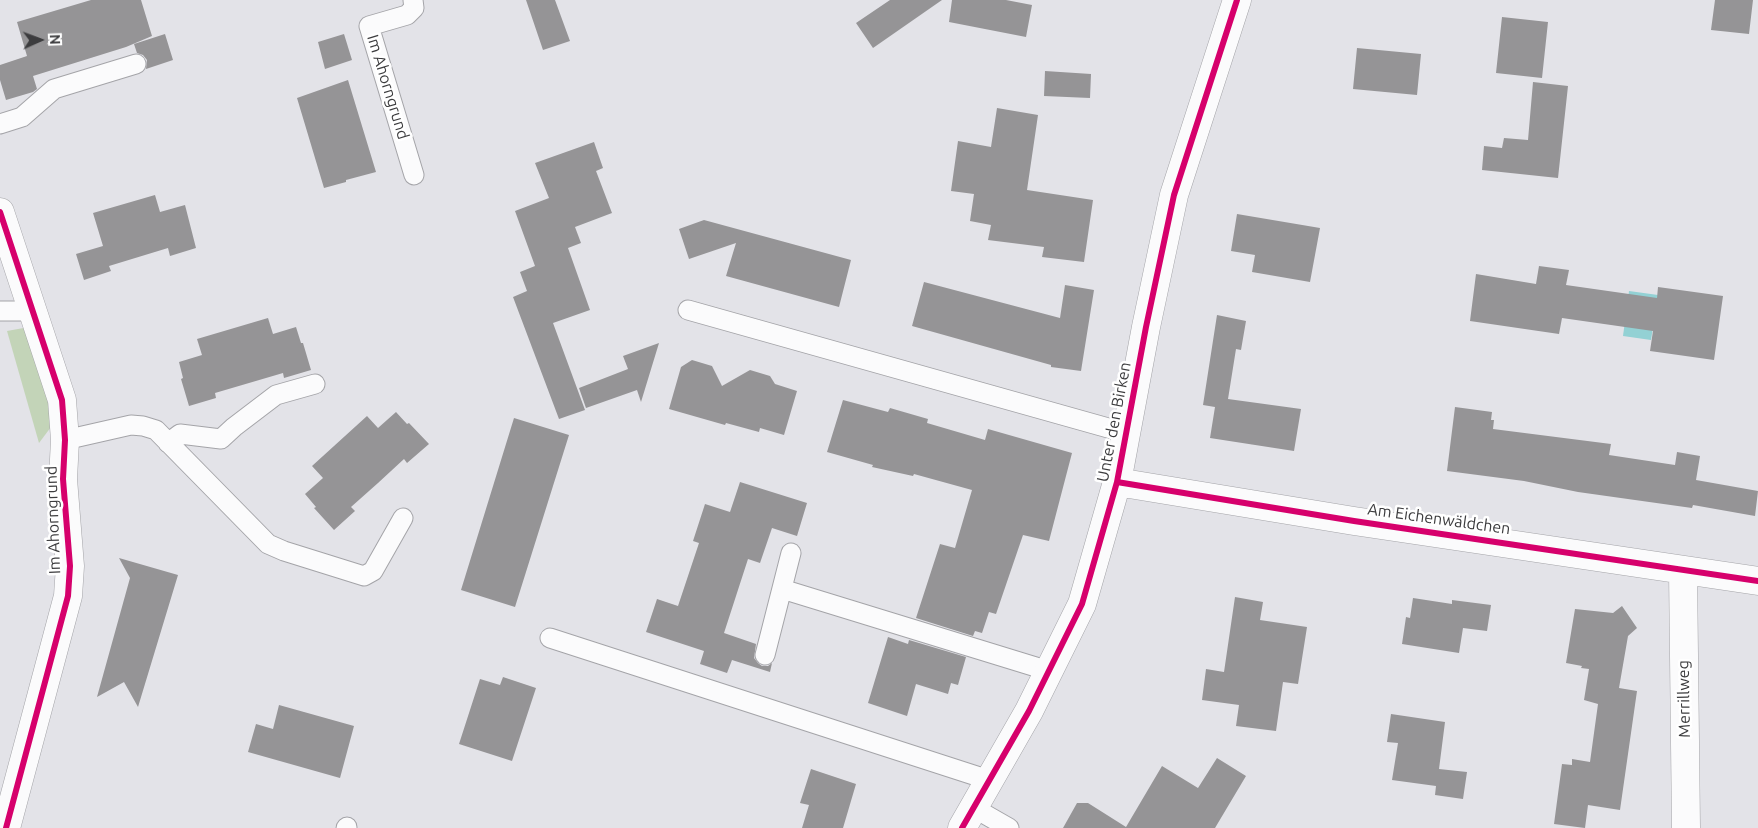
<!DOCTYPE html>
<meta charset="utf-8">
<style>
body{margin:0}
#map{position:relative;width:1758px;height:828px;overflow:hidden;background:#e3e3e8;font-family:Ubuntu,sans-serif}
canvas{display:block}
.north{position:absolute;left:15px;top:15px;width:50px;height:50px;-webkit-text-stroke:4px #fff;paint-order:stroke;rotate:88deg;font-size:14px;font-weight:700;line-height:20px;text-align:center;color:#3c3c3e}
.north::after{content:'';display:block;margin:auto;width:18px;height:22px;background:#3c3c3e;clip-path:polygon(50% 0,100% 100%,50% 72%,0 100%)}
</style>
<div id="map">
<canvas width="1758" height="828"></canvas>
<div class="north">N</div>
</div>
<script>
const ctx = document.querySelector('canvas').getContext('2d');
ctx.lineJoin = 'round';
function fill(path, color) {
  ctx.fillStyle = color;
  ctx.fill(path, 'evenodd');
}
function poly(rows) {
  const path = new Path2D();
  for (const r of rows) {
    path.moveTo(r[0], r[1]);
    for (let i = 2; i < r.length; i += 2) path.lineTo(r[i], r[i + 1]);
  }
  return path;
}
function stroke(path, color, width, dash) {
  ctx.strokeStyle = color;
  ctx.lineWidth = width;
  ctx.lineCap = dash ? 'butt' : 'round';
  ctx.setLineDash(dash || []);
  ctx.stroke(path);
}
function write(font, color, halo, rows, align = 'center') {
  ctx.font = font + ' Ubuntu,sans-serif';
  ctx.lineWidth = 5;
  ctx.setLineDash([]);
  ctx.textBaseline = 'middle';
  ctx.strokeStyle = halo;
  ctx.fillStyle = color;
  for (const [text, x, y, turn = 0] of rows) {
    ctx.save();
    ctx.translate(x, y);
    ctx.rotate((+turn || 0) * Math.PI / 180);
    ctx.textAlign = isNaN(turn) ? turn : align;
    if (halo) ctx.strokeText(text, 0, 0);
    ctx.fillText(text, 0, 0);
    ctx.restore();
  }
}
fill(poly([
 [29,327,52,409,51,427,39,443,7,331]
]), '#c3d4b8');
fill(poly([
 [1629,291,1658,295,1651,340,1623,336]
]), '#93d1d4');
fill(poly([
 [91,0,141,0,152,36,126,47,33,76,37,89,33,92,6,100,0,80,0,65,27,56,17,22],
 [526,0,555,0,570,41,543,50],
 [890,0,942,0,873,48,856,23],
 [952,0,1006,0,1032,5,1026,37,949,22],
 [1715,0,1753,0,1749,34,1711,30],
 [1502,17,1548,22,1542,78,1496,73],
 [165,34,173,60,146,69,147,60,143,55,137,53,134,44],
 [344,34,352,60,325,69,318,42],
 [1357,48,1421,54,1417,95,1353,89],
 [1045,71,1091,74,1090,98,1044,96],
 [348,80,376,172,346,180,346,182,324,188,297,98],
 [1533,82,1568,86,1558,178,1482,170,1484,146,1502,148,1504,138,1528,140],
 [997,108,1038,115,1027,190,1093,200,1084,262,1042,257,1044,247,988,240,991,225,970,221,974,194,951,191,958,141,991,147],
 [594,142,603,168,596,171,612,213,575,227,581,243,568,248,590,310,553,323,585,410,559,419,513,297,527,291,520,272,535,266,515,211,549,198,535,163],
 [155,195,160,212,185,205,196,248,170,256,168,248,109,266,111,271,84,280,76,254,103,246,93,213],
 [1237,214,1320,228,1310,282,1252,272,1255,255,1231,251],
 [704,220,851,260,839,307,726,276,736,243,689,259,679,229],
 [1539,266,1569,270,1566,285,1657,298,1658,287,1723,296,1714,360,1650,351,1653,331,1562,318,1559,334,1470,321,1476,274,1536,284],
 [924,282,1060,318,1065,285,1094,290,1081,371,1051,367,1051,365,912,326],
 [1217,315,1246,321,1241,350,1236,349,1228,399,1301,409,1294,451,1210,438,1215,407,1203,405],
 [268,318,273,334,296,327,301,343,303,343,311,370,284,378,283,373,215,393,216,398,189,406,181,379,183,378,179,362,202,355,197,339],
 [659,343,641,402,637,390,586,408,579,388,628,369,623,356],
 [692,360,712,366,722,386,750,370,770,376,775,384,797,391,784,435,760,428,759,432,726,423,725,425,669,409,681,367],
 [843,400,888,412,890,408,928,419,927,423,985,440,988,429,1072,453,1049,541,1023,535,996,614,989,612,982,633,975,631,973,636,916,618,940,544,955,548,972,490,914,474,913,476,872,467,873,465,827,452],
 [1455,407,1492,412,1491,420,1494,420,1493,429,1611,444,1609,455,1675,465,1677,452,1700,456,1696,480,1758,491,1755,516,1693,505,1692,508,1578,492,1524,481,1447,471],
 [396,412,407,424,409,423,429,444,407,463,404,459,378,483,351,507,355,511,334,530,314,508,316,507,305,494,323,478,312,466,367,416,378,428],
 [514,418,569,435,515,607,461,590],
 [740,482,807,503,797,536,772,528,760,563,748,559,724,633,756,644,754,658,758,663,762,666,768,666,772,663,770,672,732,660,727,673,700,664,704,651,646,632,657,599,678,606,699,543,693,541,705,504,730,512],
 [119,558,178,575,138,707,124,682,97,697,130,578],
 [1235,597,1263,602,1260,620,1307,627,1298,684,1283,682,1276,731,1236,726,1239,705,1202,700,1206,669,1224,672],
 [1413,598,1452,604,1452,600,1491,605,1487,631,1463,628,1459,653,1402,644,1406,617,1410,618],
 [1622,606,1637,628,1628,636,1619,688,1637,691,1620,810,1588,805,1585,828,1554,824,1562,764,1572,765,1572,759,1590,762,1598,704,1584,700,1589,669,1581,668,1582,666,1566,663,1575,609,1613,613],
 [888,637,908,644,909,640,966,657,958,685,951,683,948,694,916,684,907,716,868,703],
 [503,677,536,688,512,761,459,744,480,679,500,685],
 [279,705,354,726,340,778,248,752,256,724,273,729],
 [1391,714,1445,722,1439,769,1467,772,1463,799,1435,795,1436,786,1392,780,1398,743,1387,742],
 [1217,758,1246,776,1215,828,1063,828,1077,803,1088,803,1126,827,1162,766,1198,788],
 [811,769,856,784,843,828,802,828,809,805,800,803]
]), '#959496');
const service = poly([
 [413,0,414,8,407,15,369,26,414,175],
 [0,124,22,117,54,89,136,64],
 [688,310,1126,433],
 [0,311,33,311],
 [65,440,131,425,143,426,156,430,268,544,284,551,364,576,373,571,403,518],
 [168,443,180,434,221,439,234,427,276,395,315,384],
 [782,589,1049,671],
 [550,638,989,780],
 [765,655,791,553],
 [974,808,1009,828],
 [346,828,347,827]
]);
const minor = poly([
 [0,212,62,400,65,440,63,479,70,566,68,596,6,828],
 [1117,482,1354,521,1758,581],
 [1683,570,1686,828],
 [962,828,1029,711,1082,604,1117,482,1146,327,1174,195,1237,0]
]);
stroke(service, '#a4a4a8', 21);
stroke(minor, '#a4a4a8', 29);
stroke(service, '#fbfbfc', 19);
stroke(minor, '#fbfbfc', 28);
stroke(poly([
 [0,212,62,400,65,440,63,479,70,566,68,596,6,828],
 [1117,482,1354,521,1758,581],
 [962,828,1029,711,1082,604,1117,482,1146,327,1174,195,1237,0]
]), '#d6006c', 6);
write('16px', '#3c3c3e', '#fff', [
 ["Im Ahorngrund",388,87,73],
 ["Unter den Birken",1114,422,-79],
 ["Am Eichenwäldchen",1439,519,8],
 ["Im Ahorngrund",53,520,-92],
 ["Merrillweg",1684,699,-91]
]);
</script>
